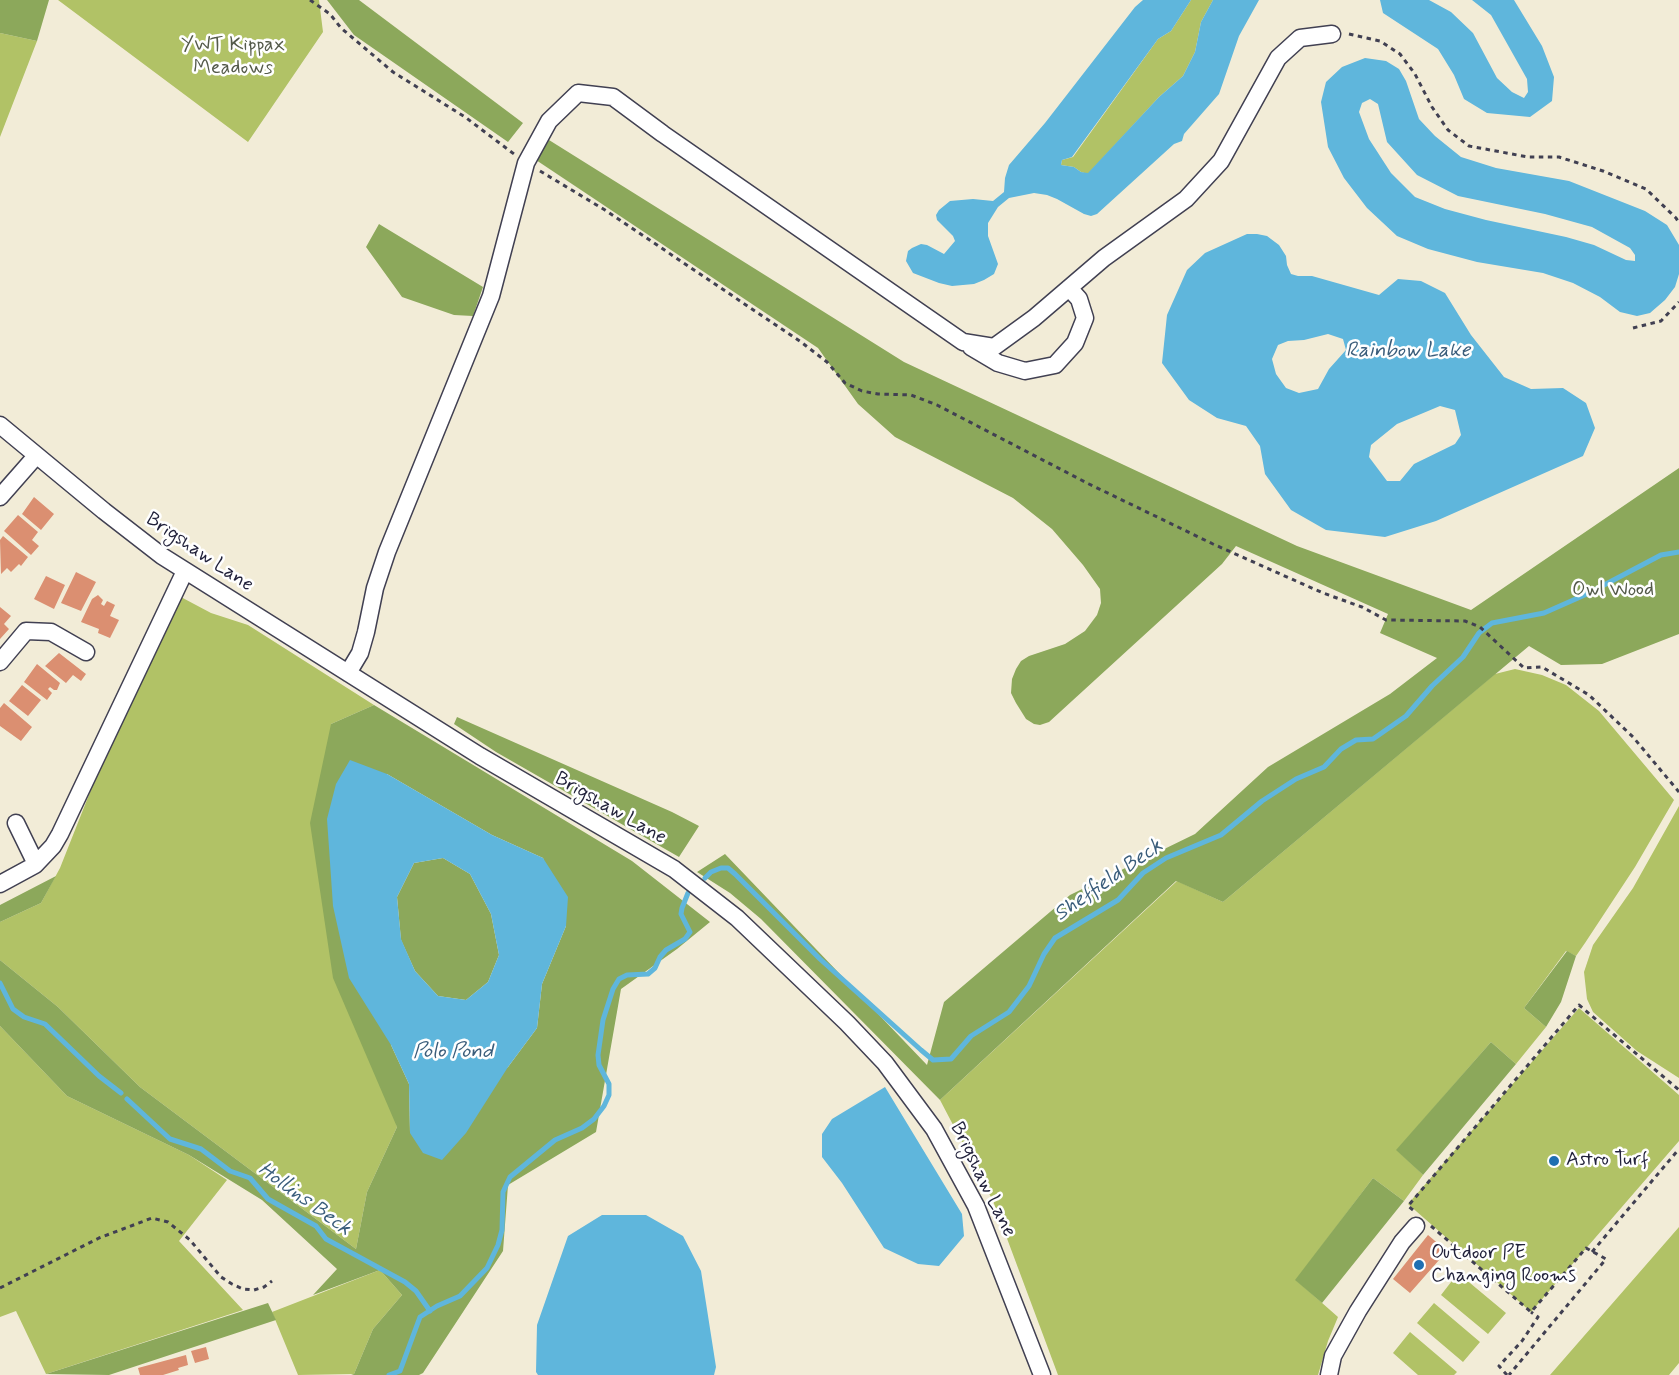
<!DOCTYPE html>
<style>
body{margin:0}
canvas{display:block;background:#f2ecd7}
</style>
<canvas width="1679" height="1375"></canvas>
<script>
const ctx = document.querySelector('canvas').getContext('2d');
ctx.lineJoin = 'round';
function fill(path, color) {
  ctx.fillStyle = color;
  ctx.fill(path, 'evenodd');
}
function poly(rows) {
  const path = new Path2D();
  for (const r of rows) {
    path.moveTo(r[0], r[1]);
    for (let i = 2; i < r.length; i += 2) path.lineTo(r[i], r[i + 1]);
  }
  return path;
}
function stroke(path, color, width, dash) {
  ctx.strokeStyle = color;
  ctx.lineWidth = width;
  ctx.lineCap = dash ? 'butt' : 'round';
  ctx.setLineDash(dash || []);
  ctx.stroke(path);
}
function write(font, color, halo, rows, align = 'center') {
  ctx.font = font + ' Mynerve,sans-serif';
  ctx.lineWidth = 5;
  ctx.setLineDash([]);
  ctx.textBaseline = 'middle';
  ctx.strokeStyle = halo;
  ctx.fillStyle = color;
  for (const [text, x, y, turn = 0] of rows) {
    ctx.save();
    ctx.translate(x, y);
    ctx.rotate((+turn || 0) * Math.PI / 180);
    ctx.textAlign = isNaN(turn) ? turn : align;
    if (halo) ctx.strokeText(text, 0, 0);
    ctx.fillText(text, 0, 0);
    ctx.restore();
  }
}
fill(poly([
 [58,0,319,0,323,32,248,142],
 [1191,0,1213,0,1201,22,1195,52,1183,76,1159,97,1088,174,1081,172,1074,167,1061,165,1062,160,1073,157,1158,39,1171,31],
 [0,33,37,41,0,137],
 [179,596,211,613,248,625,374,705,331,724,397,1127,367,1192,356,1249,140,1087,58,1007,0,960,0,922,41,903,60,868,96,777],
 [1515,669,1542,675,1566,685,1599,711,1674,800,1635,867,1585,943,1576,956,1566,951,1524,1008,1546,1027,1516,1064,1491,1042,1397,1150,1423,1175,1404,1201,1373,1178,1296,1280,1338,1317,1328,1341,1318,1375,1058,1375,993,1201,940,1100,1177,881,1223,902,1495,674],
 [1679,806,1679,1078,1637,1051,1593,1012,1587,999,1584,972,1593,945,1633,888],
 [1579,1008,1679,1095,1679,1141,1531,1312,1408,1204],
 [0,1026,67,1096,189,1155,227,1180,179,1241,243,1310,46,1374,16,1311,0,1317],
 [1679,1227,1679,1363,1669,1375,1550,1375],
 [380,1270,402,1295,373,1329,354,1374,298,1375,272,1312],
 [1458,1273,1506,1313,1488,1334,1441,1295],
 [1434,1303,1480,1342,1463,1362,1417,1323],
 [1410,1332,1457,1372,1454,1375,1418,1375,1393,1353]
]), '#b1c266');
fill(poly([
 [0,0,49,0,37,41,0,33],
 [327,0,359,0,523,123,508,142,354,35],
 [549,140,904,362,1297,546,1471,610,1679,468,1679,634,1602,664,1561,665,1529,646,1223,902,1176,881,940,1100,761,919,730,893,697,872,725,854,927,1065,944,1002,1070,895,1195,834,1268,767,1390,694,1437,658,1380,633,1388,614,1236,546,1222,564,1049,722,1040,725,1034,724,1026,719,1016,703,1011,693,1012,679,1016,669,1021,661,1029,656,1065,644,1085,631,1097,615,1101,603,1100,589,1083,565,1052,529,1013,498,895,437,858,404,818,348,536,160],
 [379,224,483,287,473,316,454,315,402,297,366,247],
 [374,705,632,861,710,922,677,949,621,989,596,1132,508,1185,503,1251,423,1373,419,1375,351,1375,354,1374,373,1329,402,1295,380,1270,313,1295,337,1269,262,1200,189,1155,67,1096,0,1026,0,960,58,1007,140,1087,356,1249,367,1192,397,1127,333,978,310,823,331,724],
 [387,774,492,835,543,858,566,926,542,984,537,1028,508,1067,410,1133,409,1084,391,1045],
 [457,717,672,812,699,826,679,857,496,752,454,724],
 [443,858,470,874,491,914,499,955,488,982,466,1000,438,996,415,971,401,940,397,897,414,863],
 [56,876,41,903,0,922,0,905],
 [1567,951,1576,956,1561,1002,1546,1027,1524,1008],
 [1491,1042,1516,1064,1423,1175,1396,1150],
 [1373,1178,1404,1201,1322,1303,1295,1280],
 [268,1303,276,1320,109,1375,46,1374]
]), '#8ca85b');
fill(poly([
 [1143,0,1191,0,1171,31,1158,39,1072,157,1062,160,1061,165,1074,167,1081,172,1088,173,1159,97,1183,76,1195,52,1201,22,1213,0,1259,0,1239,36,1219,94,1184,134,1182,141,1174,144,1097,214,1091,216,1084,214,1057,199,1047,195,1034,193,1009,198,998,207,988,223,988,236,998,264,994,274,984,280,974,284,952,286,939,283,913,273,906,261,908,251,912,248,921,244,927,245,944,254,955,241,953,236,937,220,936,215,939,210,950,201,973,199,993,201,1004,192,1005,178,1009,165,1045,123,1135,7],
 [1380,0,1429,0,1451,12,1473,33,1497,78,1512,92,1524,98,1528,92,1527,79,1491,15,1472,0,1514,0,1542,46,1554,77,1552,101,1530,117,1487,113,1464,99,1454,75,1438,49,1383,13],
 [1365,58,1386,61,1399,69,1406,81,1419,119,1435,136,1461,157,1496,168,1569,181,1645,211,1667,225,1679,245,1679,274,1675,287,1665,300,1650,313,1637,316,1620,312,1600,297,1573,283,1543,273,1477,262,1428,249,1397,236,1367,208,1344,178,1328,147,1321,102,1326,82,1342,67],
 [1370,99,1378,104,1387,142,1417,175,1458,196,1545,214,1592,227,1630,248,1635,255,1635,261,1626,260,1594,245,1566,237,1486,220,1445,209,1415,197,1391,173,1369,139,1359,112,1362,103],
 [1247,234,1257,234,1267,236,1279,245,1286,256,1287,265,1291,274,1298,276,1312,276,1379,295,1398,279,1421,281,1445,293,1471,335,1504,377,1531,389,1563,388,1586,403,1595,428,1583,456,1436,521,1385,537,1326,530,1291,510,1265,474,1260,446,1246,426,1217,418,1189,400,1162,363,1167,315,1187,270,1205,253],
 [1328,334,1343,339,1346,350,1329,369,1318,389,1299,393,1286,388,1276,374,1272,359,1278,345,1288,341,1304,340],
 [1440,406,1455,410,1461,435,1455,444,1414,464,1400,481,1387,481,1369,457,1371,445,1397,424],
 [350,760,387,774,492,835,543,858,568,897,566,926,542,984,537,1028,508,1067,466,1133,442,1160,423,1153,410,1133,409,1084,391,1045,349,978,333,906,327,819,336,784],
 [443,858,470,874,491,914,499,955,488,982,466,1000,438,996,415,971,401,939,397,897,414,863],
 [885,1087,962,1214,964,1236,939,1266,918,1264,884,1248,842,1183,822,1157,822,1134,832,1119],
 [602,1215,646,1215,683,1236,701,1271,716,1367,714,1375,538,1375,536,1372,537,1325,568,1236]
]), '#5fb6dc');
stroke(poly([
 [705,878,711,872,721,868,728,868,735,874,820,959,921,1050,933,1060,951,1059,971,1036,1009,1012,1029,986,1044,954,1055,938,1118,900,1143,873,1166,858,1221,835,1262,801,1296,779,1324,767,1341,749,1356,740,1373,739,1406,716,1432,686,1463,657,1479,633,1492,623,1544,613,1587,594,1661,555,1679,552],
 [0,983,13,1009,24,1017,45,1024,99,1076,121,1093],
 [127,1099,170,1139,201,1149,230,1171,250,1178,268,1199,316,1226,326,1239,405,1282,416,1291,430,1311],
 [389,1375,400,1371,420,1317,437,1306,460,1296,487,1268,498,1245,502,1230,503,1192,510,1177,555,1140,582,1128,594,1119,604,1106,609,1095,609,1084,599,1065,598,1055,603,1020,613,989,619,979,627,975,648,974,655,968,660,957,666,950,685,939,690,932,681,914,682,908,688,893]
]), '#5fb6dc', 5);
fill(poly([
 [34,497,54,514,41,530,22,514],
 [18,515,38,532,32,540,39,546,31,555,4,531],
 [3,536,28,557,21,566,19,564,11,572,7,568,1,574,0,540],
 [76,572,96,582,81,611,61,603],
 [46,576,65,585,54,609,34,599],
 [98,595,103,600,101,604,104,606,107,601,115,605,110,616,119,620,110,638,98,633,99,629,81,622,92,599],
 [0,607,11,616,4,624,9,629,0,639],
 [59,653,86,674,81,681,73,675,66,683,45,666],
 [37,664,60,683,57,690,54,690,50,687,48,689,52,693,47,700,24,682],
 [22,685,41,700,28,716,9,701],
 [4,703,32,727,21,741,0,726,0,708],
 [1428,1235,1447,1251,1410,1293,1393,1279],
 [206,1347,209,1359,195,1363,191,1351],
 [186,1355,188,1365,178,1368,179,1370,163,1375,140,1375,138,1368]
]), '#db8f71');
const minor = poly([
 [971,347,998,363,1025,371,1055,365,1075,343,1085,318,1079,299,1069,288],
 [0,425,104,511,162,556,480,756,674,869,737,918,847,1023,885,1063,934,1129,976,1206,1042,1375],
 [0,497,36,456],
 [0,662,26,631,51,632,86,652],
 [348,673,360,653,366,632,375,588,387,552,491,296,526,163,549,121,578,93,613,97,663,134,963,342,994,347,1034,318,1104,258,1186,199,1221,161,1278,58,1300,38,1332,34],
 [16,823,36,864],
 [0,884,35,865,53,846,60,834,185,571],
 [1329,1375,1333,1356,1358,1311,1402,1242,1416,1226]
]);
stroke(minor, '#414052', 19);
stroke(poly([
 [310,0,330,14,341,28,393,72,465,117,514,154],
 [1349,34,1380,41,1400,54,1415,74,1432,107,1448,130,1469,146,1528,157,1559,157,1603,171,1646,189,1676,218,1679,223],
 [540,171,605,210,801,342,827,362,845,383,862,391,878,394,911,395,937,405,1089,484,1213,544,1323,593,1362,607,1386,620,1465,621,1480,627,1524,668,1542,667,1589,695,1633,737,1679,792],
 [1633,328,1661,321,1679,302],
 [1413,1210,1408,1206,1579,1005,1679,1090],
 [1431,1226,1531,1312,1586,1248,1606,1259,1509,1375],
 [1592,1252,1679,1149],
 [0,1288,99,1238,152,1218,168,1222,190,1240,221,1277,232,1284,243,1289,254,1290,264,1287,272,1281],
 [1507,1375,1499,1366,1522,1341,1538,1317,1531,1312]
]), '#414052', 3, [4.5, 4.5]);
stroke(minor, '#fff', 16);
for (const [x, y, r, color] of [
 [1554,1161,6,"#1f6fb2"],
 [1419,1265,6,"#1f6fb2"]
]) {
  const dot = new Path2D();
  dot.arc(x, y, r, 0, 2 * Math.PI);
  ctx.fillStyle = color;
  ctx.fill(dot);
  stroke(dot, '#fff', 2);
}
write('20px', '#545a4a', '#fff', [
 ["YWT Kippax",233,46],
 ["Meadows",233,69],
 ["Owl Wood",1613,591]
]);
write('20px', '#22223b', '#fff', [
 ["Brigshaw Lane",199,553,34],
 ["Brigshaw Lane",610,809,30],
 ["Brigshaw Lane",982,1180,64]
]);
write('20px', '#22223b', '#fff', [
 ["Astro Turf",1566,1161],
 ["Outdoor PE",1431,1254],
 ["Changing Rooms",1431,1277]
], 'left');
write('italic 21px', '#3a5d7b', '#fff', [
 ["Rainbow Lake",1408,352],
 ["Sheffield Beck",1109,881,-35],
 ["Polo Pond",453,1053],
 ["Hollins Beck",304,1200,36]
]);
</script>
